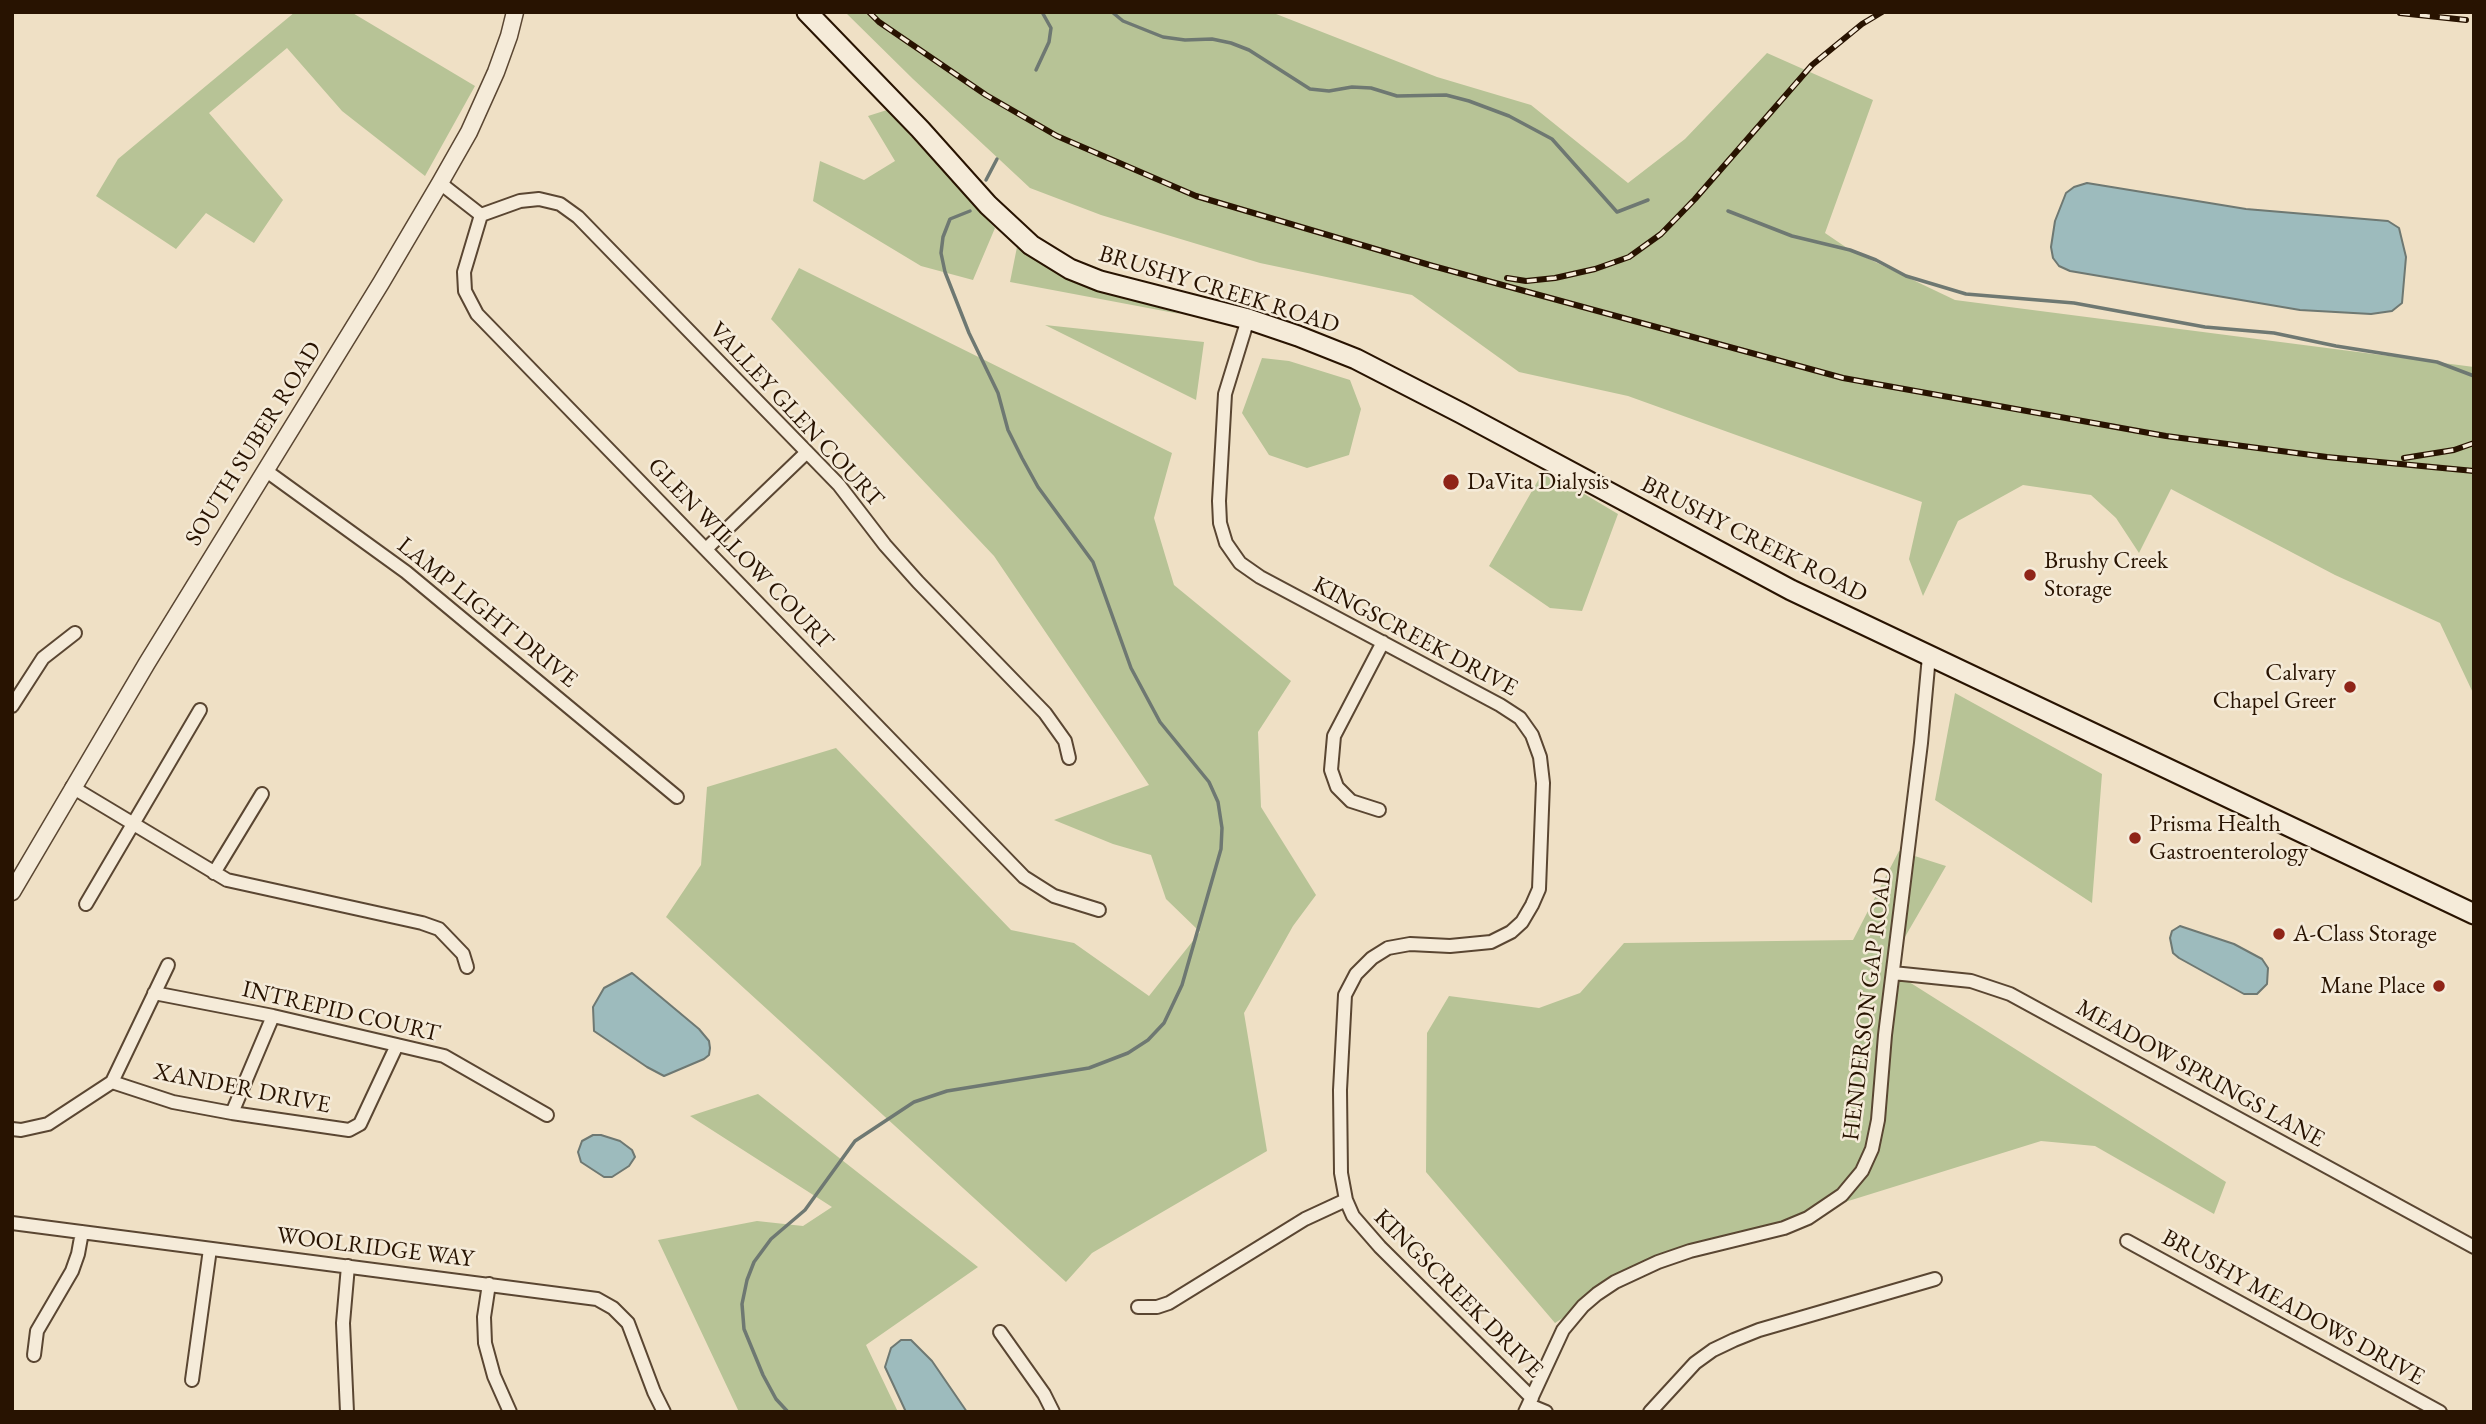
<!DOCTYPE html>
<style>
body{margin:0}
#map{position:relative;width:2486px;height:1424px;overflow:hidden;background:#efe0c5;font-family:"EB Garamond",serif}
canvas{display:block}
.frame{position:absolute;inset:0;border:14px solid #281301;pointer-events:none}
</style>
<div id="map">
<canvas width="2486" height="1424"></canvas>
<div class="frame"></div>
</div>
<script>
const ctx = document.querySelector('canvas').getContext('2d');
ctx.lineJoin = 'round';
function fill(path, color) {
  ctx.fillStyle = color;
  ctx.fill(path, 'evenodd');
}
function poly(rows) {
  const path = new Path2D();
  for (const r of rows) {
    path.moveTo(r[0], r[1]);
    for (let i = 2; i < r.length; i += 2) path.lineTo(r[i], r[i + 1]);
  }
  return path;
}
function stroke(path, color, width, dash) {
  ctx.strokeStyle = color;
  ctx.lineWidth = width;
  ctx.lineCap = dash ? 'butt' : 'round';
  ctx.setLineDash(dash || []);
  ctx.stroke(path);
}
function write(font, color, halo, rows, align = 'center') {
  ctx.font = font + ' "EB Garamond",serif';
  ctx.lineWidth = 5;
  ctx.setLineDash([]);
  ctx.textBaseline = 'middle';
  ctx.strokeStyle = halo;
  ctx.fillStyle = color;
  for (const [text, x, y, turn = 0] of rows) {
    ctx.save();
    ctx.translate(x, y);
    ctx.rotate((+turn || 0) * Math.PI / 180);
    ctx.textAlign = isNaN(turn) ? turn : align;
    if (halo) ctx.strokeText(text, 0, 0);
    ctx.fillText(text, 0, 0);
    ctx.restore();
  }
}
fill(poly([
 [295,12,351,12,475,86,425,176,342,111,287,48,209,113,283,200,254,243,206,213,176,249,96,196,118,159],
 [845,12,1271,12,1437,77,1531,105,1628,183,1685,139,1767,53,1873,100,1825,233,1850,250,1955,300,2474,367,2474,695,2440,623,2335,575,2171,489,2139,553,2116,518,2091,495,2023,485,1958,521,1923,596,1909,559,1922,502,1628,396,1519,372,1412,295,1260,263,1101,215,1030,188,913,79],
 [887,110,995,228,973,280,921,266,813,201,820,161,864,180,895,161,868,116],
 [1017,247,1067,278,1180,314,1010,282],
 [799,268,1172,453,1154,518,1174,585,1291,681,1258,732,1261,807,1316,895,1293,926,1244,1013,1267,1151,1092,1253,1066,1282,666,917,701,865,707,787,836,748,1011,930,1074,943,1149,996,1200,932,1166,899,1151,855,1113,844,1054,820,1149,785,994,556,771,319],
 [1045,325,1204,342,1196,400],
 [1262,358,1289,361,1350,380,1361,409,1349,455,1307,468,1269,455,1242,413],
 [1544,470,1618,514,1582,611,1550,608,1489,566],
 [1955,693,2102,774,2092,903,1935,800],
 [1899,851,1946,866,1887,968,2226,1182,2214,1214,2095,1146,2041,1141,1646,1264,1555,1323,1426,1172,1427,1033,1449,996,1539,1008,1580,993,1624,943,1853,940],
 [758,1094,978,1267,866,1345,898,1412,739,1412,658,1240,757,1221,803,1226,832,1207,690,1116]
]), '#b7c396');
const water = poly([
 [2087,183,2246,209,2388,221,2399,228,2406,257,2402,303,2392,311,2371,314,2300,310,2070,271,2059,266,2053,258,2051,247,2055,221,2066,193,2074,187,2087,183],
 [2180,926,2234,944,2262,959,2268,968,2267,984,2257,994,2244,994,2179,958,2173,953,2170,938,2172,931,2180,926],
 [632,973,699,1029,709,1041,710,1048,709,1055,704,1059,664,1076,647,1067,594,1031,593,1007,604,988,632,973],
 [593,1135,601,1135,620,1141,632,1150,635,1157,629,1166,612,1177,604,1177,581,1162,578,1152,582,1141,593,1135],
 [901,1340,911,1340,932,1361,967,1412,906,1412,885,1367,891,1348,901,1340]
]);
fill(water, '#9dbbbd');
stroke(water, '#6e7872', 2);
stroke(poly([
 [1112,12,1123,21,1163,37,1185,40,1212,39,1231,43,1249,50,1310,89,1329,91,1352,87,1371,88,1397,96,1446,95,1469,101,1509,116,1552,139,1617,212,1648,200],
 [1036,70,1049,42,1051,28,1042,12],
 [986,180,997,159],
 [1728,211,1792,236,1850,250,1876,260,1906,276,1966,294,2074,303,2205,327,2274,333,2336,346,2437,362,2474,376],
 [788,1412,776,1399,763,1375,744,1329,742,1304,747,1280,754,1262,771,1239,805,1210,855,1141,914,1102,947,1091,1089,1068,1128,1053,1148,1040,1164,1023,1182,985,1221,849,1222,828,1218,802,1209,782,1160,722,1131,668,1093,562,1038,487,1022,458,1008,430,998,393,969,333,945,272,941,253,943,237,950,219,970,211]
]), '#6e7872', 3.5);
const minor = poly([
 [440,183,481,215,464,272,465,291,477,314,1024,877,1054,896,1099,910],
 [481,215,520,201,539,199,560,204,578,217,839,485,885,545,918,582,1045,713,1065,741,1069,758],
 [1248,319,1225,394,1219,501,1220,523,1226,543,1240,563,1260,577,1500,705,1520,718,1532,735,1540,757,1543,783,1539,889,1532,905,1522,922,1511,932,1491,942,1450,946,1410,944,1388,948,1372,958,1356,974,1345,995,1340,1090,1341,1173,1346,1200,1353,1216,1380,1247,1532,1398],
 [265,470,406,572,677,797],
 [706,549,807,452],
 [12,706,43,658,75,633],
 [72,787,227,880,422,923,439,929,463,954,467,967],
 [1379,810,1351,801,1337,787,1331,770,1334,736,1383,642],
 [214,873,262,794],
 [86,904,200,710],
 [1893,973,1971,981,2010,994,2474,1247],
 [154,993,273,1016,444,1056,547,1115],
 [112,1082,173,1102,232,1113,349,1130,360,1124,397,1045],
 [232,1113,273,1016],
 [12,1129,21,1130,48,1124,112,1082,168,965],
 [12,1223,597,1299,613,1308,628,1323,654,1392,664,1412],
 [2127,1241,2440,1412],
 [489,1284,484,1317,485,1343,494,1376,510,1412],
 [1138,1307,1157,1307,1169,1303,1305,1219,1346,1200],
 [1000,1332,1044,1394,1053,1412],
 [34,1355,37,1331,72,1271,78,1254,82,1232],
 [192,1380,210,1249],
 [1529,1405,1546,1412],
 [347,1412,343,1323,348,1266],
 [1525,1412,1563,1330,1583,1306,1597,1294,1615,1282,1658,1262,1690,1251,1784,1228,1808,1218,1842,1195,1862,1171,1872,1149,1878,1120,1885,1035,1921,743,1929,656],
 [1650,1412,1695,1363,1713,1350,1734,1340,1759,1330,1935,1279]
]);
const tertiary = poly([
 [12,892,147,663,381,283,440,183,469,132,496,72,509,36,515,12]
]);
const secondary = poly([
 [807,12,920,129,988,205,1031,245,1070,269,1100,281,1248,319,1298,336,1356,359,1461,413,1791,590,2474,914]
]);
stroke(minor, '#5a4632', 16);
stroke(tertiary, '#5a4632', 19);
stroke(secondary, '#281301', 23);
stroke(minor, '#f5ebd9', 12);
stroke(tertiary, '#f5ebd9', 16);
stroke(secondary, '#f5ebd9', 19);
const rail = poly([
 [869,12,879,22,986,95,1057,136,1196,196,1433,266,1843,378,2166,436,2327,457,2474,471],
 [2400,13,2466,20],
 [1507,278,1526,281,1555,278,1595,269,1629,257,1661,234,1695,199,1812,65,1862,24,1882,12],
 [2404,458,2454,450,2474,443]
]);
stroke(rail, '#281301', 6);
stroke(rail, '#f5ebd9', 3.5, [10]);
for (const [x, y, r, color] of [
 [1451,482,9,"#8f2418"],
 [2030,575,7,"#8f2418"],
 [2350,687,7,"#8f2418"],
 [2135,838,7,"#8f2418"],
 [2279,934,7,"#8f2418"],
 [2439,986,7,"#8f2418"]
]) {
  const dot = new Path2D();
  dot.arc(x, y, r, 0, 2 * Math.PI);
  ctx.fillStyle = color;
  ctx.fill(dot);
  stroke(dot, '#f5ebd9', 2.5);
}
write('24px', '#281301', '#f5ebd9', [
 ["BRUSHY CREEK ROAD",1219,290,17],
 ["VALLEY GLEN COURT",796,415,47],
 ["SOUTH SUBER ROAD",254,444,-58],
 ["BRUSHY CREEK ROAD",1754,540,27],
 ["GLEN WILLOW COURT",740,554,46],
 ["LAMP LIGHT DRIVE",487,613,39],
 ["KINGSCREEK DRIVE",1415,637,28],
 ["HENDERSON GAP ROAD",1868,1004,-83],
 ["INTREPID COURT",341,1012,13],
 ["MEADOW SPRINGS LANE",2200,1074,29],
 ["XANDER DRIVE",242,1089,11],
 ["WOOLRIDGE WAY",375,1248,7],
 ["KINGSCREEK DRIVE",1458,1294,45],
 ["BRUSHY MEADOWS DRIVE",2293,1308,29]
]);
write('24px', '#281301', '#f5ebd9', [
 ["DaVita Dialysis",1467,482],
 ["Brushy Creek",2044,561],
 ["Storage",2044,589],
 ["Calvary",2336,673,"right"],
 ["Chapel Greer",2336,701,"right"],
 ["Prisma Health",2149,824],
 ["Gastroenterology",2149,852],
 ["A-Class Storage",2293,934],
 ["Mane Place",2425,986,"right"]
], 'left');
</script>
